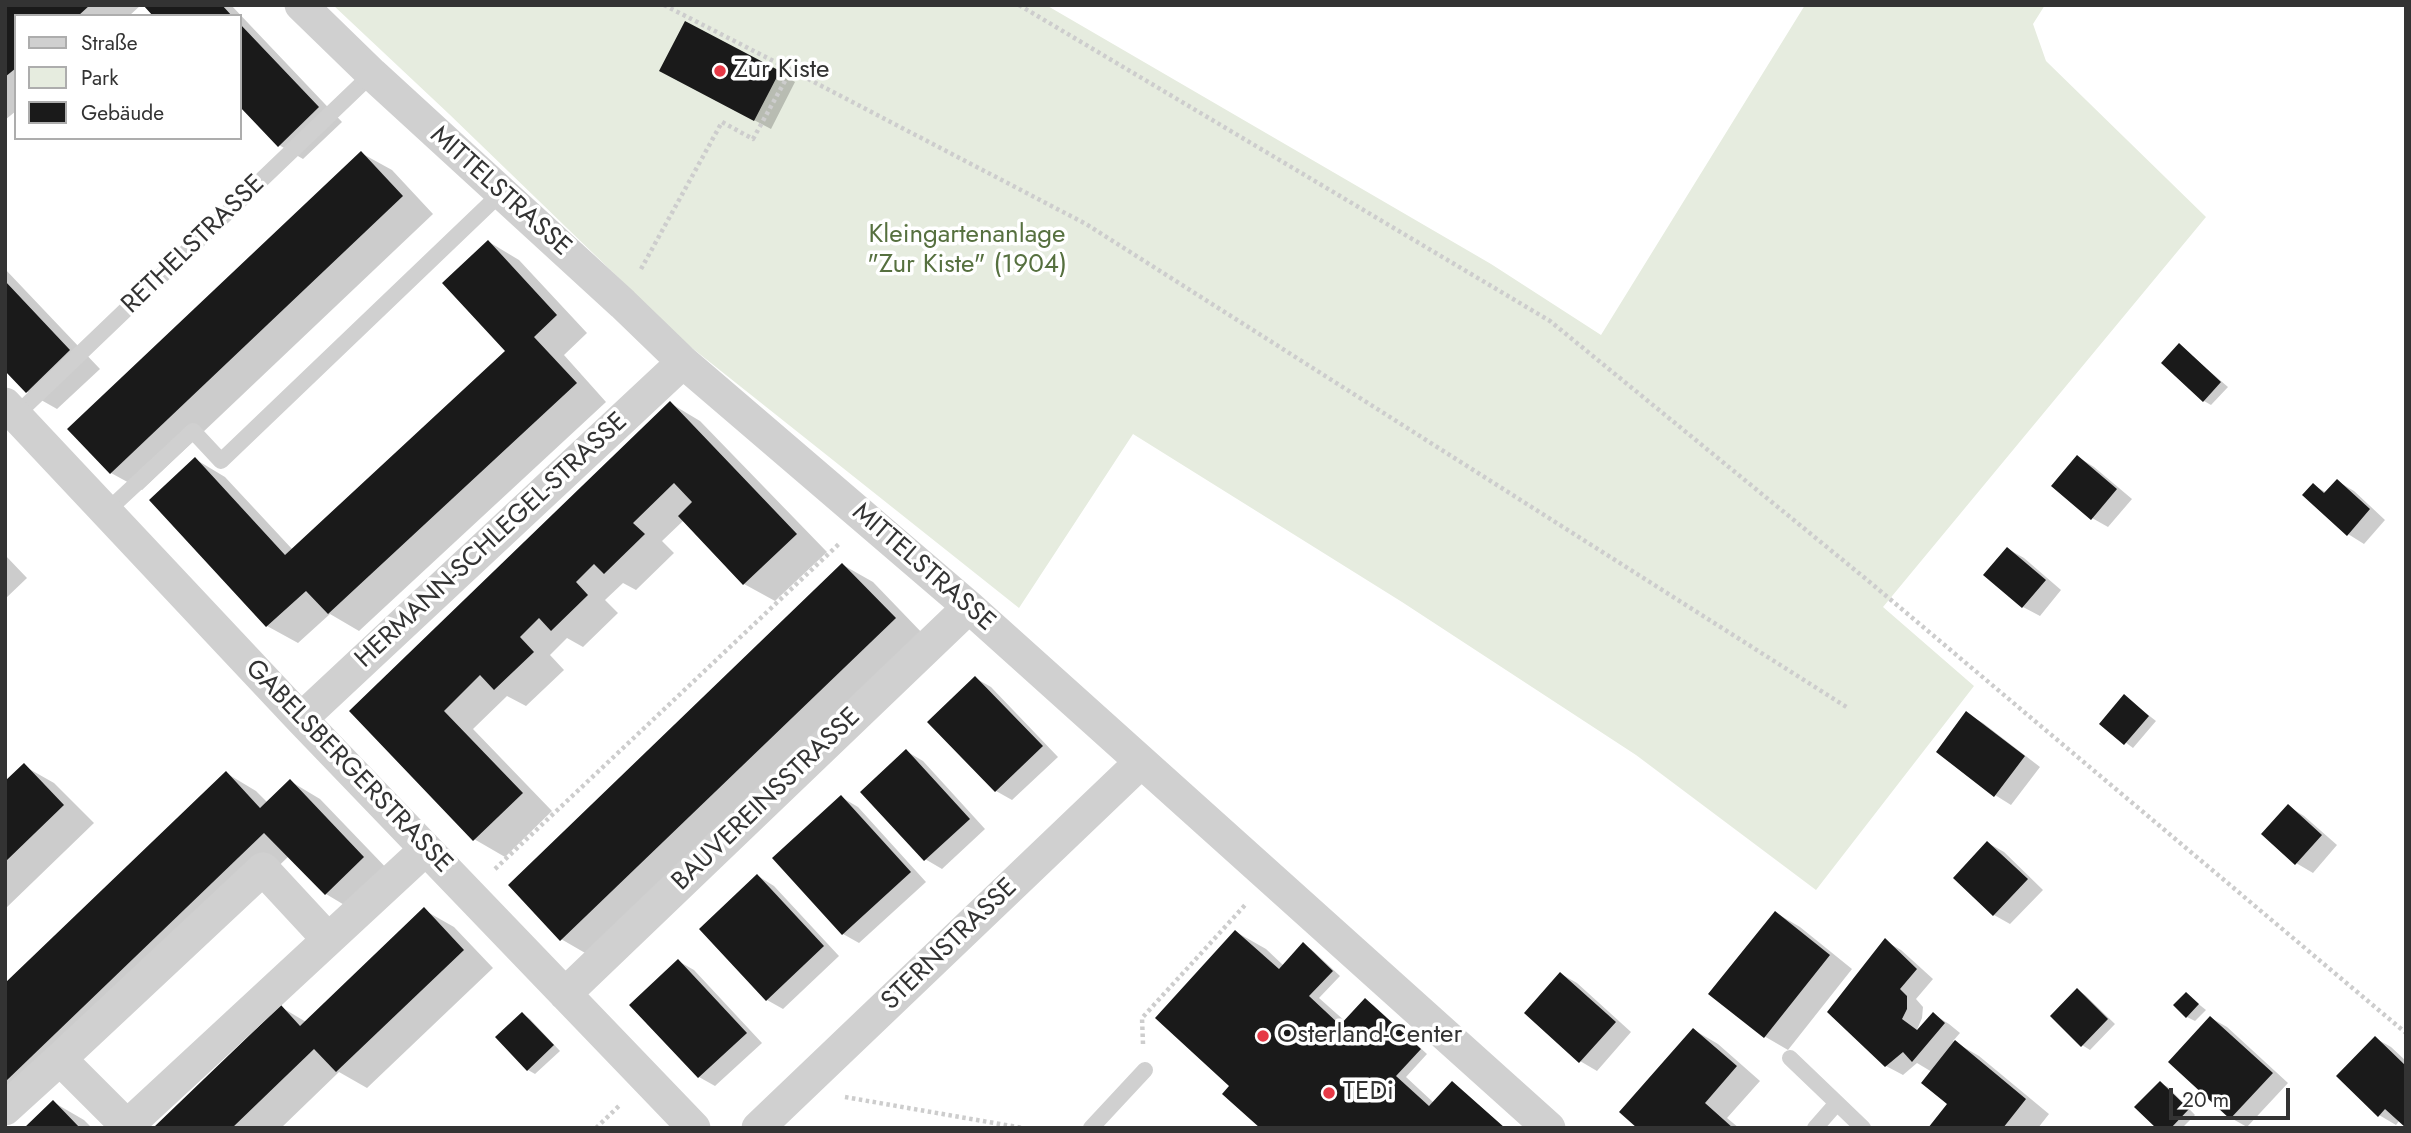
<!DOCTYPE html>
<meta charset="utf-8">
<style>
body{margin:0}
#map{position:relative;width:2411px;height:1133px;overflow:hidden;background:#fff;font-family:Jost,sans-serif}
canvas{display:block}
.frame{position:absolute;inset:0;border:7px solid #333;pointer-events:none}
.legend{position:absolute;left:14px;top:14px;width:228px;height:126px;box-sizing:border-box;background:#fff;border:2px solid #adadad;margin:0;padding:9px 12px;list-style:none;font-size:21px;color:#333}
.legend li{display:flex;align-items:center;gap:14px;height:35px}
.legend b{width:35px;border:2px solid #adadad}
.scale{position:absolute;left:2169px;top:1088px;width:121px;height:32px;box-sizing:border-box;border:4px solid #333;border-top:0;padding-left:9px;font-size:21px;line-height:24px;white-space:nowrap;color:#333;-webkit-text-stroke:5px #fff;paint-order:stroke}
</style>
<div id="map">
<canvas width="2411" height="1133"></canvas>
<div class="frame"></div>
<ul class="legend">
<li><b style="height:9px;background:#d0d0d0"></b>Straße</li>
<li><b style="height:19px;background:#e6ecdf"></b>Park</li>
<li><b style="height:19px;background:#1a1a1a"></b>Gebäude</li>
</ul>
<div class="scale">20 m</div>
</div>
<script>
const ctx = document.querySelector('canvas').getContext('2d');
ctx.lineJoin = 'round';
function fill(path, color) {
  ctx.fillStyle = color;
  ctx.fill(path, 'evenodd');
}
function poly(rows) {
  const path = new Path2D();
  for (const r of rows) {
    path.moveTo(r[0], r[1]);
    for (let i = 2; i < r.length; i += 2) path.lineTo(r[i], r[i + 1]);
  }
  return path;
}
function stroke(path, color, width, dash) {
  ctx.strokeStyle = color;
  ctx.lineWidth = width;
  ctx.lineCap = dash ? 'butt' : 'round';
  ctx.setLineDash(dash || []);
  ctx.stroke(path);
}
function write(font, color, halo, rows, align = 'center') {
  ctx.font = font + ' Jost,sans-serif';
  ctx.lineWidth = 7;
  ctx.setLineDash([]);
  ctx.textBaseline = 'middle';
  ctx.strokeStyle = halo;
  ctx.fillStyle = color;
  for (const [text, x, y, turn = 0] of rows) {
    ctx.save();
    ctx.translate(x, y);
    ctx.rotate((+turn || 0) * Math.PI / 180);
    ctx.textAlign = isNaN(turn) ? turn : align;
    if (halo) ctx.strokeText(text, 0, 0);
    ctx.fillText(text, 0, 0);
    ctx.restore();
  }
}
fill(poly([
 [333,5,1046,5,1491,264,1601,335,1805,5,2045,5,2033,24,2046,61,2206,217,1883,607,1974,686,1816,890,1636,755,1402,602,1133,434,1019,608,687,344,449,114]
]), '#e6ecdf');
fill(poly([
 [5,5,141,5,129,16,16,16,16,111,5,120],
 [145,5,231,5,342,122,303,159,279,145,240,104,240,16,156,16],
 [779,72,795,82,771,129,678,80],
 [361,153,392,170,433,214,142,490,111,473],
 [489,242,519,260,587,333,564,355,606,402,359,631,330,614,298,643,267,626,195,459,225,477,293,550,507,351],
 [5,269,100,369,57,409,27,392,5,368],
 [2179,345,2228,387,2211,405,2204,401],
 [670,403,700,421,827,552,775,601,744,584,684,520,662,541,674,553,636,590,623,583,605,600,618,613,583,647,567,638,550,655,564,670,526,706,507,696,473,729,552,811,505,857,474,839,351,711],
 [2078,457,2094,467,2132,499,2108,527,2092,518],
 [2337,481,2354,491,2385,520,2364,544,2348,534,2313,485,2327,493],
 [2008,549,2024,558,2061,590,2040,616,2023,607,1986,575],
 [5,555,27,578,5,599],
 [843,565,873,582,925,636,592,957,561,939],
 [975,678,991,687,1058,757,1012,800,996,791],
 [2124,696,2156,721,2133,748,2101,724],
 [1967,714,1983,723,2040,767,2011,805,1995,795],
 [906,751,923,761,985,829,942,869,925,859],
 [24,766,54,783,94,823,5,909,5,784],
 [226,773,256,791,268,803,290,781,320,799,394,876,356,912,326,894,289,856,20,1115,5,1107,5,986],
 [841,797,858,807,926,882,859,943,843,934],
 [2288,806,2304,816,2337,845,2313,873,2296,863],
 [1988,843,2004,852,2043,890,2010,924,1994,915],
 [758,876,774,886,839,956,783,1009,767,1000],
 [424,910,454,927,493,968,367,1088,339,1072,281,1128,155,1128,281,1007,306,1022],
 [1776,913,1800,927,1852,969,1788,1050,1764,1036],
 [1236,932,1266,949,1284,966,1303,945,1311,949,1340,976,1319,998,1346,1022,1366,1000,1373,1005,1427,1054,1406,1077,1434,1103,1453,1083,1505,1128,1262,1128,1232,1086],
 [1885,941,1901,950,1933,979,1916,999,1923,1007,1922,1018,1916,1032,1933,1014,1949,1024,1960,1033,1953,1041,1979,1056,2049,1114,2038,1128,1930,1128,1949,1104,1932,1072,1917,1063,1903,1075,1886,1066],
 [678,961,694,970,762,1043,715,1086,699,1077],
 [1561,974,1577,983,1631,1032,1597,1071,1580,1061],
 [2078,990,2085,995,2115,1024,2090,1050,2082,1045],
 [2186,994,2206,1010,2195,1021,2187,1017],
 [522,1014,530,1019,560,1051,535,1074,528,1070],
 [2211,1018,2227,1027,2288,1083,2247,1127,2231,1118],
 [1694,1030,1718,1044,1760,1081,1727,1118,1739,1128,1640,1128],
 [2375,1038,2391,1047,2406,1061,2406,1127,2399,1121,2396,1125,2379,1115,2338,1076],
 [2160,1083,2168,1087,2195,1115,2182,1128,2159,1128],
 [53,1102,84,1120,92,1128,26,1128]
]), '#0003');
fill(poly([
 [5,5,90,5,78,16,16,16,16,68,5,77],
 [143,5,222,5,232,16,153,16],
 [685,21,780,71,754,121,659,71],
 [240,24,319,107,278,147,240,107],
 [361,151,403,196,110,474,67,429],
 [488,240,557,315,534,337,577,383,328,614,306,591,266,627,149,500,195,457,285,555,505,351,442,283],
 [5,281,70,350,26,393,5,371],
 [2179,343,2221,382,2203,402,2161,363],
 [670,401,797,534,743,585,678,516,692,502,674,483,633,523,645,534,604,574,594,564,576,582,588,595,551,631,539,618,520,637,534,652,494,690,480,675,444,711,523,793,473,841,349,711],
 [2077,455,2117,489,2091,520,2051,486],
 [2337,479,2370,509,2347,536,2302,495,2313,483,2324,493],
 [2007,547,2046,580,2022,608,1983,575],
 [842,563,896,618,560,941,508,885],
 [975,676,1043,746,995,792,927,722],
 [2124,694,2149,716,2124,745,2099,724],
 [1966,711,2025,756,1994,797,1936,752],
 [906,749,970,819,924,861,860,792],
 [24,763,64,805,5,862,5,781],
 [226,771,260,808,290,779,364,857,325,895,264,833,5,1082,5,983],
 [841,795,911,872,842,935,772,858],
 [2288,804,2322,835,2295,865,2261,834],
 [1987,841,2028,879,1993,916,1953,878],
 [757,874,824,946,766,1001,699,929],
 [424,907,464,950,336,1072,314,1049,232,1128,153,1128,281,1005,300,1026],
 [1775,911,1830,955,1764,1038,1708,994],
 [1235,930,1279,969,1303,942,1333,971,1309,996,1340,1025,1365,998,1421,1049,1396,1076,1429,1106,1452,1081,1505,1128,1260,1128,1222,1094,1229,1086,1155,1018],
 [1885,938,1917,969,1900,989,1907,996,1907,1009,1902,1019,1917,1030,1933,1012,1945,1023,1912,1062,1903,1052,1885,1067,1827,1012],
 [678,959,747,1033,698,1078,629,1005],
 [1560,972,1616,1022,1579,1063,1524,1013],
 [2077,988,2108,1019,2081,1047,2050,1016],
 [2186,992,2199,1004,2186,1018,2173,1005],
 [522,1012,554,1045,527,1071,495,1037],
 [2210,1016,2273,1073,2230,1119,2168,1062],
 [1693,1028,1737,1066,1705,1103,1733,1128,1637,1128,1619,1112],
 [2375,1036,2406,1066,2406,1128,2385,1109,2378,1117,2336,1076],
 [1955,1040,2026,1099,2003,1128,1928,1128,1947,1104,1921,1083],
 [2160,1081,2189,1109,2171,1128,2156,1128,2134,1107],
 [53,1100,80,1128,24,1128]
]), '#1a1a1a');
stroke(poly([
 [664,5,791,70],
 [1019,5,1550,321,1866,579,2406,1033],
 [641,269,722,122,753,139,791,70,1086,224,1848,708],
 [495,869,840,543],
 [1143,1044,1142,1018,1246,904],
 [845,1097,1023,1128],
 [596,1128,621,1104]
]), '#cdcdcd', 4.5, [3.5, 3.5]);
stroke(poly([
 [16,415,372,74],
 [107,511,193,431,221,461,501,193],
 [1790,1058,1837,1103,1815,1128],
 [1837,1103,1863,1128],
 [1091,1128,1145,1070]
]), '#d0d0d0', 16);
stroke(poly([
 [301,5,372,74,623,304,683,362,969,607,1549,1128],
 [5,404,301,719,694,1128],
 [301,719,683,362],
 [327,938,263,869,60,1059,127,1126,426,849],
 [565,994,969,607],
 [5,1109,60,1059],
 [758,1128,1141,762]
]), '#d0d0d0', 33);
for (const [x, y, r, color] of [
 [720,71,7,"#e63946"],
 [1263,1036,7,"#e63946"],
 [1329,1093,7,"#e63946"]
]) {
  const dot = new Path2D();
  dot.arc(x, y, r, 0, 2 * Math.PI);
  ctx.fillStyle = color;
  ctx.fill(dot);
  stroke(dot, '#fff', 2.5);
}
write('26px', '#333', '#fff', [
 ["Zur Kiste",734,71],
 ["Osterland-Center",1277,1036],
 ["TEDi",1343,1093]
], 'left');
write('26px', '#333', '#fff', [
 ["MITTELSTRASSE",500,192,42],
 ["RETHELSTRASSE",194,245,-44],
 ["HERMANN-SCHLEGEL-STRASSE",492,541,-43],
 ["MITTELSTRASSE",923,568,41],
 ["GABELSBERGERSTRASSE",348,767,46],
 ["BAUVEREINSSTRASSE",767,800,-44],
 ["STERNSTRASSE",950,945,-44]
]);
write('26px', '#56703f', '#fff', [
 ["Kleingartenanlage",967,236],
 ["\"Zur Kiste\" (1904)",967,266]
]);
</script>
